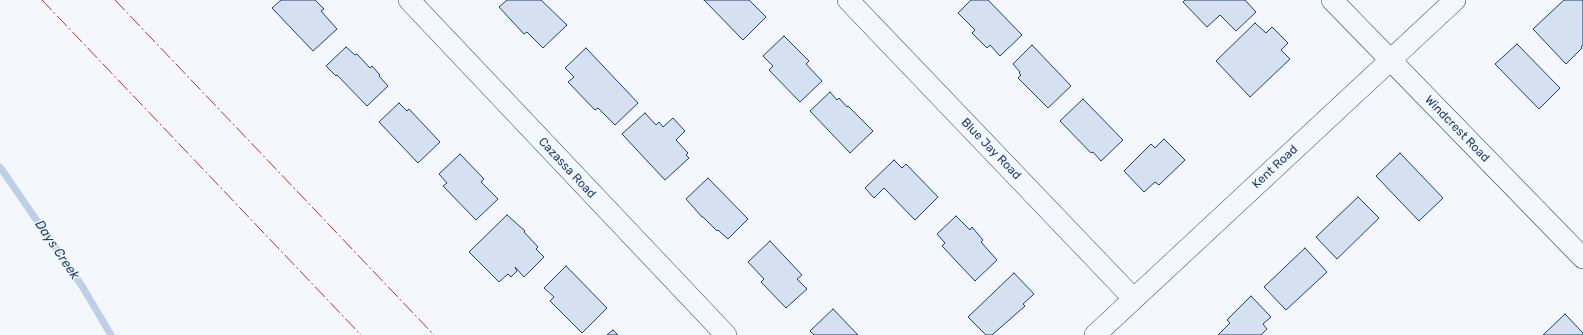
<!DOCTYPE html>
<style>
body{margin:0}
canvas{display:block;background:#f4f7fb}
</style>
<canvas width="1583" height="335"></canvas>
<script>
const ctx = document.querySelector('canvas').getContext('2d');
ctx.lineJoin = 'round';
function poly(rows) {
  const path = new Path2D();
  for (const r of rows) {
    path.moveTo(r[0], r[1]);
    for (let i = 2; i < r.length; i += 2) path.lineTo(r[i], r[i + 1]);
  }
  return path;
}
function stroke(path, color, width, dash) {
  ctx.strokeStyle = color;
  ctx.lineWidth = width;
  ctx.lineCap = dash ? 'butt' : 'round';
  ctx.setLineDash(dash || []);
  ctx.stroke(path);
}
function fill(path, color) {
  ctx.fillStyle = color;
  ctx.fill(path, 'evenodd');
}
function write(font, color, halo, rows, align = 'center') {
  ctx.font = font + ' Rubik,sans-serif';
  ctx.lineWidth = 3;
  ctx.setLineDash([]);
  ctx.textBaseline = 'middle';
  ctx.strokeStyle = halo;
  ctx.fillStyle = color;
  for (const [text, x, y, turn = 0] of rows) {
    ctx.save();
    ctx.translate(x, y);
    ctx.rotate((+turn || 0) * Math.PI / 180);
    ctx.textAlign = isNaN(turn) ? turn : align;
    if (halo) ctx.strokeText(text, 0, 0);
    ctx.fillText(text, 0, 0);
    ctx.restore();
  }
}
stroke(poly([
 [0,167,82,286,111,335]
]), '#bed0e5', 7);
const building = poly([
 [281,0,315,0,324,9,321,11,337,29,313,51,272,8,281,0],
 [507,0,541,0,567,25,543,48,527,32,524,34,499,7,507,0],
 [704,0,749,0,766,17,743,40,704,0],
 [971,0,988,0,1022,35,1000,56,990,45,987,48,972,33,975,30,958,13,971,0],
 [1185,0,1245,0,1256,12,1236,31,1220,15,1207,27,1183,2,1185,0],
 [1564,0,1583,0,1583,45,1581,47,1582,48,1566,64,1533,29,1564,0],
 [1255,23,1266,33,1272,27,1288,43,1281,50,1290,59,1250,97,1216,61,1255,23],
 [784,36,809,61,806,64,822,81,800,102,769,70,773,66,763,56,784,36],
 [1517,44,1560,88,1539,109,1495,64,1517,44],
 [1032,45,1071,86,1048,108,1018,78,1021,75,1019,73,1020,72,1013,64,1032,45],
 [346,47,355,55,357,54,370,68,372,66,380,75,379,76,388,86,367,106,337,75,336,76,326,66,346,47],
 [586,48,638,103,615,125,598,108,595,110,568,82,574,77,565,68,586,48],
 [830,92,837,100,839,98,847,107,848,106,873,131,850,153,810,111,830,92],
 [1083,99,1123,140,1101,161,1093,152,1091,153,1060,121,1083,99],
 [399,103,407,111,409,109,440,142,418,163,379,122,399,103],
 [645,113,656,125,659,122,663,127,673,118,685,131,676,140,688,153,686,155,689,158,665,180,622,134,645,113],
 [1164,139,1185,160,1159,185,1155,182,1144,192,1124,171,1151,144,1155,148,1164,139],
 [1400,153,1443,198,1419,221,1376,176,1400,153],
 [460,154,484,179,481,182,498,199,476,220,443,186,447,183,439,174,460,154],
 [894,160,902,168,906,164,938,197,915,220,884,188,874,198,865,188,894,160],
 [708,178,748,219,728,239,718,230,717,231,703,217,702,217,686,199,708,178],
 [1358,197,1379,218,1337,259,1316,237,1358,197],
 [507,215,525,231,524,232,538,247,536,249,544,257,524,277,515,267,517,271,511,277,508,274,499,282,469,252,507,215],
 [956,216,970,230,972,227,983,240,981,242,997,260,975,281,942,246,945,243,937,234,956,216],
 [770,241,802,275,797,279,807,289,786,308,761,282,764,279,748,262,770,241],
 [1305,248,1327,272,1286,310,1264,287,1305,248],
 [566,266,607,308,582,333,550,301,554,297,544,288,566,266],
 [1014,273,1034,294,1023,304,1025,306,992,335,986,335,968,317,1014,273],
 [1251,296,1271,317,1263,324,1267,329,1261,335,1218,335,1230,323,1227,320,1251,296],
 [833,309,858,335,814,335,810,331,833,309],
 [1565,314,1583,333,1583,335,1543,335,1565,314],
 [613,330,618,335,607,335,613,330]
]);
fill(building, '#d5e0f0');
stroke(building, '#1d3f73', 1);
const minor = poly([
 [409,0,726,335],
 [848,0,1133,298],
 [1332,0,1583,258],
 [1095,335,1455,0]
]);
stroke(minor, '#1d3f73', 22);
stroke(minor, '#f4f7fb', 21);
stroke(poly([
 [42,0,361,335],
 [115,0,434,335]
]), '#c62828', 1, [14, 3, 2, 3]);
write('12px', '#1d3f73', '#f4f7fb', [
 ["Windcrest Road",1457,129,46],
 ["Blue Jay Road",991,149,46],
 ["Kent Road",1275,167,-43],
 ["Cazassa Road",567,168,47]
]);
write('italic 13px', '#1d3f73', '#f4f7fb', [
 ["Days Creek",57,250,56]
]);
</script>
